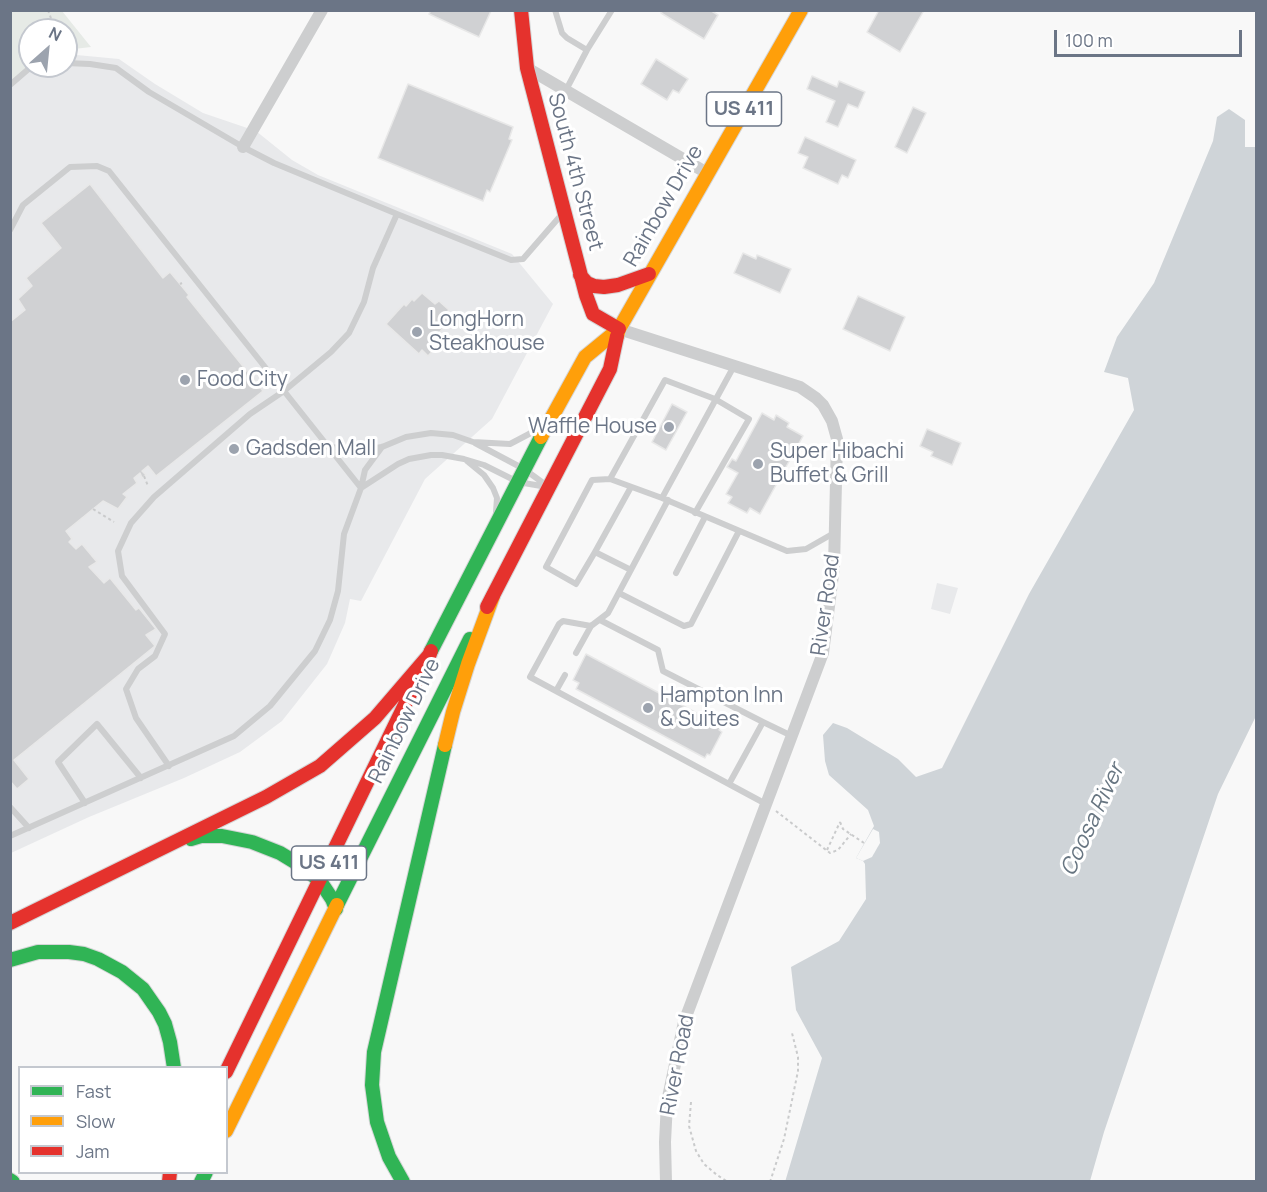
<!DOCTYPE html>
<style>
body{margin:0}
#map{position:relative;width:1267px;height:1192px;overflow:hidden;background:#f8f8f8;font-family:Manrope,sans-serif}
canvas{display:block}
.frame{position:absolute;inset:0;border:12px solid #6b7586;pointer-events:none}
.legend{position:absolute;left:18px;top:1066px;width:210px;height:108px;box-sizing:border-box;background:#fff;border:2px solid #c4c8cf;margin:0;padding:8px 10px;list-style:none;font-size:18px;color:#6b7586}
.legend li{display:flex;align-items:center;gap:12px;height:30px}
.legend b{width:30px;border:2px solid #c4c8cf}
.north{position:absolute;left:18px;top:18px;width:60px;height:60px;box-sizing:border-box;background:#fff;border:2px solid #c4c8cf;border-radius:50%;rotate:27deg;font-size:16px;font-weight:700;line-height:24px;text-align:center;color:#6b7586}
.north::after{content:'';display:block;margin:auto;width:21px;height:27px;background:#9ca3ae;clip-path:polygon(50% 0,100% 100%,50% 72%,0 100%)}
.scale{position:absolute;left:1054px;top:30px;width:188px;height:27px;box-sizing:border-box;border:3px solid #6b7586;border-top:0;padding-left:8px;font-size:18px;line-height:21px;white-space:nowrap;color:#6b7586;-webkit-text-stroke:4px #fff;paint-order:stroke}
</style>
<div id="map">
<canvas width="1267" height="1192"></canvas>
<div class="frame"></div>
<ul class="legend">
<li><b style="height:8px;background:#30b455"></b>Fast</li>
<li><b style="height:8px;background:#ff9f0a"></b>Slow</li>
<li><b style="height:8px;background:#e5322d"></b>Jam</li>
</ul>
<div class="north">N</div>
<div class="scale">100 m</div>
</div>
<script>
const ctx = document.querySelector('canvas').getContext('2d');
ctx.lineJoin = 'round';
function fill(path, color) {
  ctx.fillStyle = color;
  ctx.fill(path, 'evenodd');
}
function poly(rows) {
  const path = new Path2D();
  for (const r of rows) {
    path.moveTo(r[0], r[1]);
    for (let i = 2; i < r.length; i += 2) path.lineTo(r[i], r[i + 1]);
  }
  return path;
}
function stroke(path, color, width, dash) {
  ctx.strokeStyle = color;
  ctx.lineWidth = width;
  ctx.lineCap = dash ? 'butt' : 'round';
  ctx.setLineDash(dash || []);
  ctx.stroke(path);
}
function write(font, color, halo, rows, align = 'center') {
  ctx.font = font + ' Manrope,sans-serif';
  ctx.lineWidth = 6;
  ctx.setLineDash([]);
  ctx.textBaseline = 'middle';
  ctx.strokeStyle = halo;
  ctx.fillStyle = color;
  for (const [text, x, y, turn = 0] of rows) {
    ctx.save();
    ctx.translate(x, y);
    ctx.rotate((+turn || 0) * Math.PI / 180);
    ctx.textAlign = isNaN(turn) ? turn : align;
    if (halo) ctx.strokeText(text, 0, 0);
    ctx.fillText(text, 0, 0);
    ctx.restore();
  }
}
fill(poly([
 [66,54,119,59,155,84,203,113,256,131,292,160,318,175,512,254,553,304,492,419,425,479,361,601,350,599,345,623,327,664,282,721,240,752,184,778,89,817,11,853,10,72,30,66,66,66],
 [937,583,958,588,950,614,931,609]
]), '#e8e9eb');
fill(poly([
 [11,11,62,11,91,47,66,50,66,30,30,30,30,66,11,84]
]), '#e6eae6');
fill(poly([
 [1229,109,1245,120,1245,147,1256,147,1256,716,1218,794,1104,1132,1090,1181,785,1182,822,1058,796,1010,791,967,839,941,866,899,865,864,863,861,856,858,874,826,868,810,829,775,825,761,823,735,833,723,847,728,898,759,916,777,942,768,1029,594,1134,410,1128,378,1104,372,1117,337,1154,283,1213,141,1217,117]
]), '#cfd4d8');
fill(poly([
 [873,829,879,832,880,843,872,857,863,861,856,858]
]), '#f8f8f8');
const building = poly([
 [431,10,490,10,491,11,479,37,429,14,431,10],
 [663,10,710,10,718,15,704,39,661,13,663,10],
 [879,10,921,10,923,12,900,52,867,32,879,10],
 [656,59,688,79,679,93,673,90,667,100,641,84,656,59],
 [812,76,837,87,839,81,865,92,858,108,848,104,838,127,826,122,835,101,807,89,812,76],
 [408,84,513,127,509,139,512,140,490,192,487,190,483,201,378,158,408,84],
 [913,107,926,113,907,153,895,147,913,107],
 [805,137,856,160,848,178,842,175,838,184,803,168,808,157,798,153,805,137],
 [90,184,163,278,170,272,180,284,189,295,187,297,263,391,156,476,148,466,142,471,146,475,142,478,140,473,134,478,137,483,123,494,127,497,118,509,103,501,66,531,72,539,69,542,76,549,82,544,97,562,89,567,104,583,110,578,136,610,139,608,156,629,146,635,155,646,14,760,29,779,17,789,10,781,10,322,25,310,18,299,32,286,26,278,61,248,41,223,90,184],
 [743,253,756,259,757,255,791,269,780,293,734,273,743,253],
 [422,293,435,304,439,301,449,310,445,314,449,318,448,319,450,321,433,339,438,345,428,356,422,350,419,354,386,324,404,304,406,306,412,299,414,301,422,293],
 [858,296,905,317,890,351,843,329,858,296],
 [672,404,687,412,666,450,652,442,672,404],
 [762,413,774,420,776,415,789,423,787,427,803,436,760,514,750,508,747,513,728,503,732,497,726,494,738,473,727,467,732,459,736,461,762,413],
 [927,429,961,443,952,465,931,456,933,452,920,446,927,429],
 [586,654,721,726,719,730,722,732,710,755,707,754,705,758,576,689,579,683,573,680,586,654]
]);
fill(building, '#d0d1d3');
stroke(building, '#e8e8e8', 1.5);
const fast = poly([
 [431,651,541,437],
 [191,839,201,836,222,836,252,842,280,853,303,867,320,881,332,899,336,909],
 [337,905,470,639],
 [10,960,38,952,69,952,84,954,98,959,122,972,143,989,159,1012,165,1024,170,1042,174,1068],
 [10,1180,13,1182],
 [201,1182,206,1172],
 [403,1182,389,1157,377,1122,372,1085,374,1052,445,745]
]);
const slow = poly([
 [617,336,619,329,801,10],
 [541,437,585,357,619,329],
 [445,745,453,712,468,664,493,596],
 [226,1131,337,905]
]);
const jam = poly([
 [521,10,527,68,586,295,593,314,619,329],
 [580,275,587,283,594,286,604,287,618,285,649,274],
 [487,607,610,369,617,336],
 [10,923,266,797,320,766,375,718,430,654],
 [226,1072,431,651],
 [169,1182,170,1172]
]);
stroke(fast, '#d5d6d7', 16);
stroke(slow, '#d5d6d7', 16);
stroke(jam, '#d5d6d7', 16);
stroke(poly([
 [48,10,53,24,53,30],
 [180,284,182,283],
 [144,476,148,486],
 [93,509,114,522],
 [776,811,830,853,838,850,851,834],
 [840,822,843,829,864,843],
 [827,850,840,822],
 [691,1102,689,1126,696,1151,704,1164,717,1175,728,1182],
 [770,1182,784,1139,798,1071,798,1057,792,1033]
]), '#cacbcc', 2, [3, 3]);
stroke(poly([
 [555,10,562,33,567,38,587,50],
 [66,63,90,64,116,68,149,92,243,147,274,163,397,214,373,268,364,302,349,333,331,352,284,391,361,488],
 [10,85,32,66],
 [566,90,587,50,612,10],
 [397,214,511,260,523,259,562,214],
 [10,230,23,205,70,167,97,166,109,171,284,391,250,414,154,497,131,523,118,551,122,576,165,634,155,656,138,669,126,689,136,718,169,766],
 [734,366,662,498,787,551,806,549,834,533],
 [475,443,524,469,546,485],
 [326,446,356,451,382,447,406,437,431,433,453,435,473,442,510,444,529,434,539,427],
 [467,461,484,475,493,488,497,498,496,512],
 [610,479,592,480,546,567,576,584,595,552,631,570],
 [361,488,398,464,409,459,431,455,442,455,464,459,484,465,518,482,547,487],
 [662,498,610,479,665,380,715,399,749,419,695,513],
 [668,500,608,613,591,626,563,621,559,624,530,677,766,804],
 [595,552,631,487],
 [676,573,705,517],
 [619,593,684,626,691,624,739,531],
 [600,620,658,650,663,671,763,722],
 [576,653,591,626],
 [556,691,565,675],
 [729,784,763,722,792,736],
 [85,803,58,762,97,724,141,778],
 [10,807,29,828],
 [10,836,234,736,270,706,315,651,330,620,338,591,344,534,361,488,365,470,382,447]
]), '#cdcecf', 6);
stroke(poly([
 [527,68,707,173],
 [243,147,322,10],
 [619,329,800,387,816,398,823,405,832,421,837,439,834,567,823,653,684,1022,667,1102,665,1142,666,1182]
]), '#cdcecf', 12);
stroke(fast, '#30b455', 14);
stroke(slow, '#ff9f0a', 14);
stroke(jam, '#e5322d', 14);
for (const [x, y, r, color] of [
 [417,332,6,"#9ca3ae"],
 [185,380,6,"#9ca3ae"],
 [669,427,6,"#9ca3ae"],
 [234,449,6,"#9ca3ae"],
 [758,464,6,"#9ca3ae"],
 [648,708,6,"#9ca3ae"]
]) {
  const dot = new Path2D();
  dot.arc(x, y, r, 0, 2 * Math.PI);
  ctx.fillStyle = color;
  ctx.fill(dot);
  stroke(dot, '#fff', 2);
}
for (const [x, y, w] of [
 [744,109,75],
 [329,863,75]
]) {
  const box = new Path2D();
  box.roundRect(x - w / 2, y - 17, w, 34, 4.5);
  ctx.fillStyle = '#fff';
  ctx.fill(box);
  stroke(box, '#6b7586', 1.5);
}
write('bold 20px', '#6b7586', null, [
 ["US 411",744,109],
 ["US 411",329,863]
]);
write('21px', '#6b7586', '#fff', [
 ["South 4th Street",575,172,75],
 ["Rainbow Drive",664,206,-60],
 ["River Road",826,605,-82],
 ["Rainbow Drive",405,721,-64],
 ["River Road",678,1065,-79]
]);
write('21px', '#6b7586', '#fff', [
 ["LongHorn",429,320],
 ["Steakhouse",429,344],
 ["Food City",197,380],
 ["Waffle House",657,427,"right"],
 ["Gadsden Mall",246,449],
 ["Super Hibachi",770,452],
 ["Buffet & Grill",770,476],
 ["Hampton Inn",660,696],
 ["& Suites",660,720]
], 'left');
write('italic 22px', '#677581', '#fff', [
 ["Coosa River",1093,820,-65]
]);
</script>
